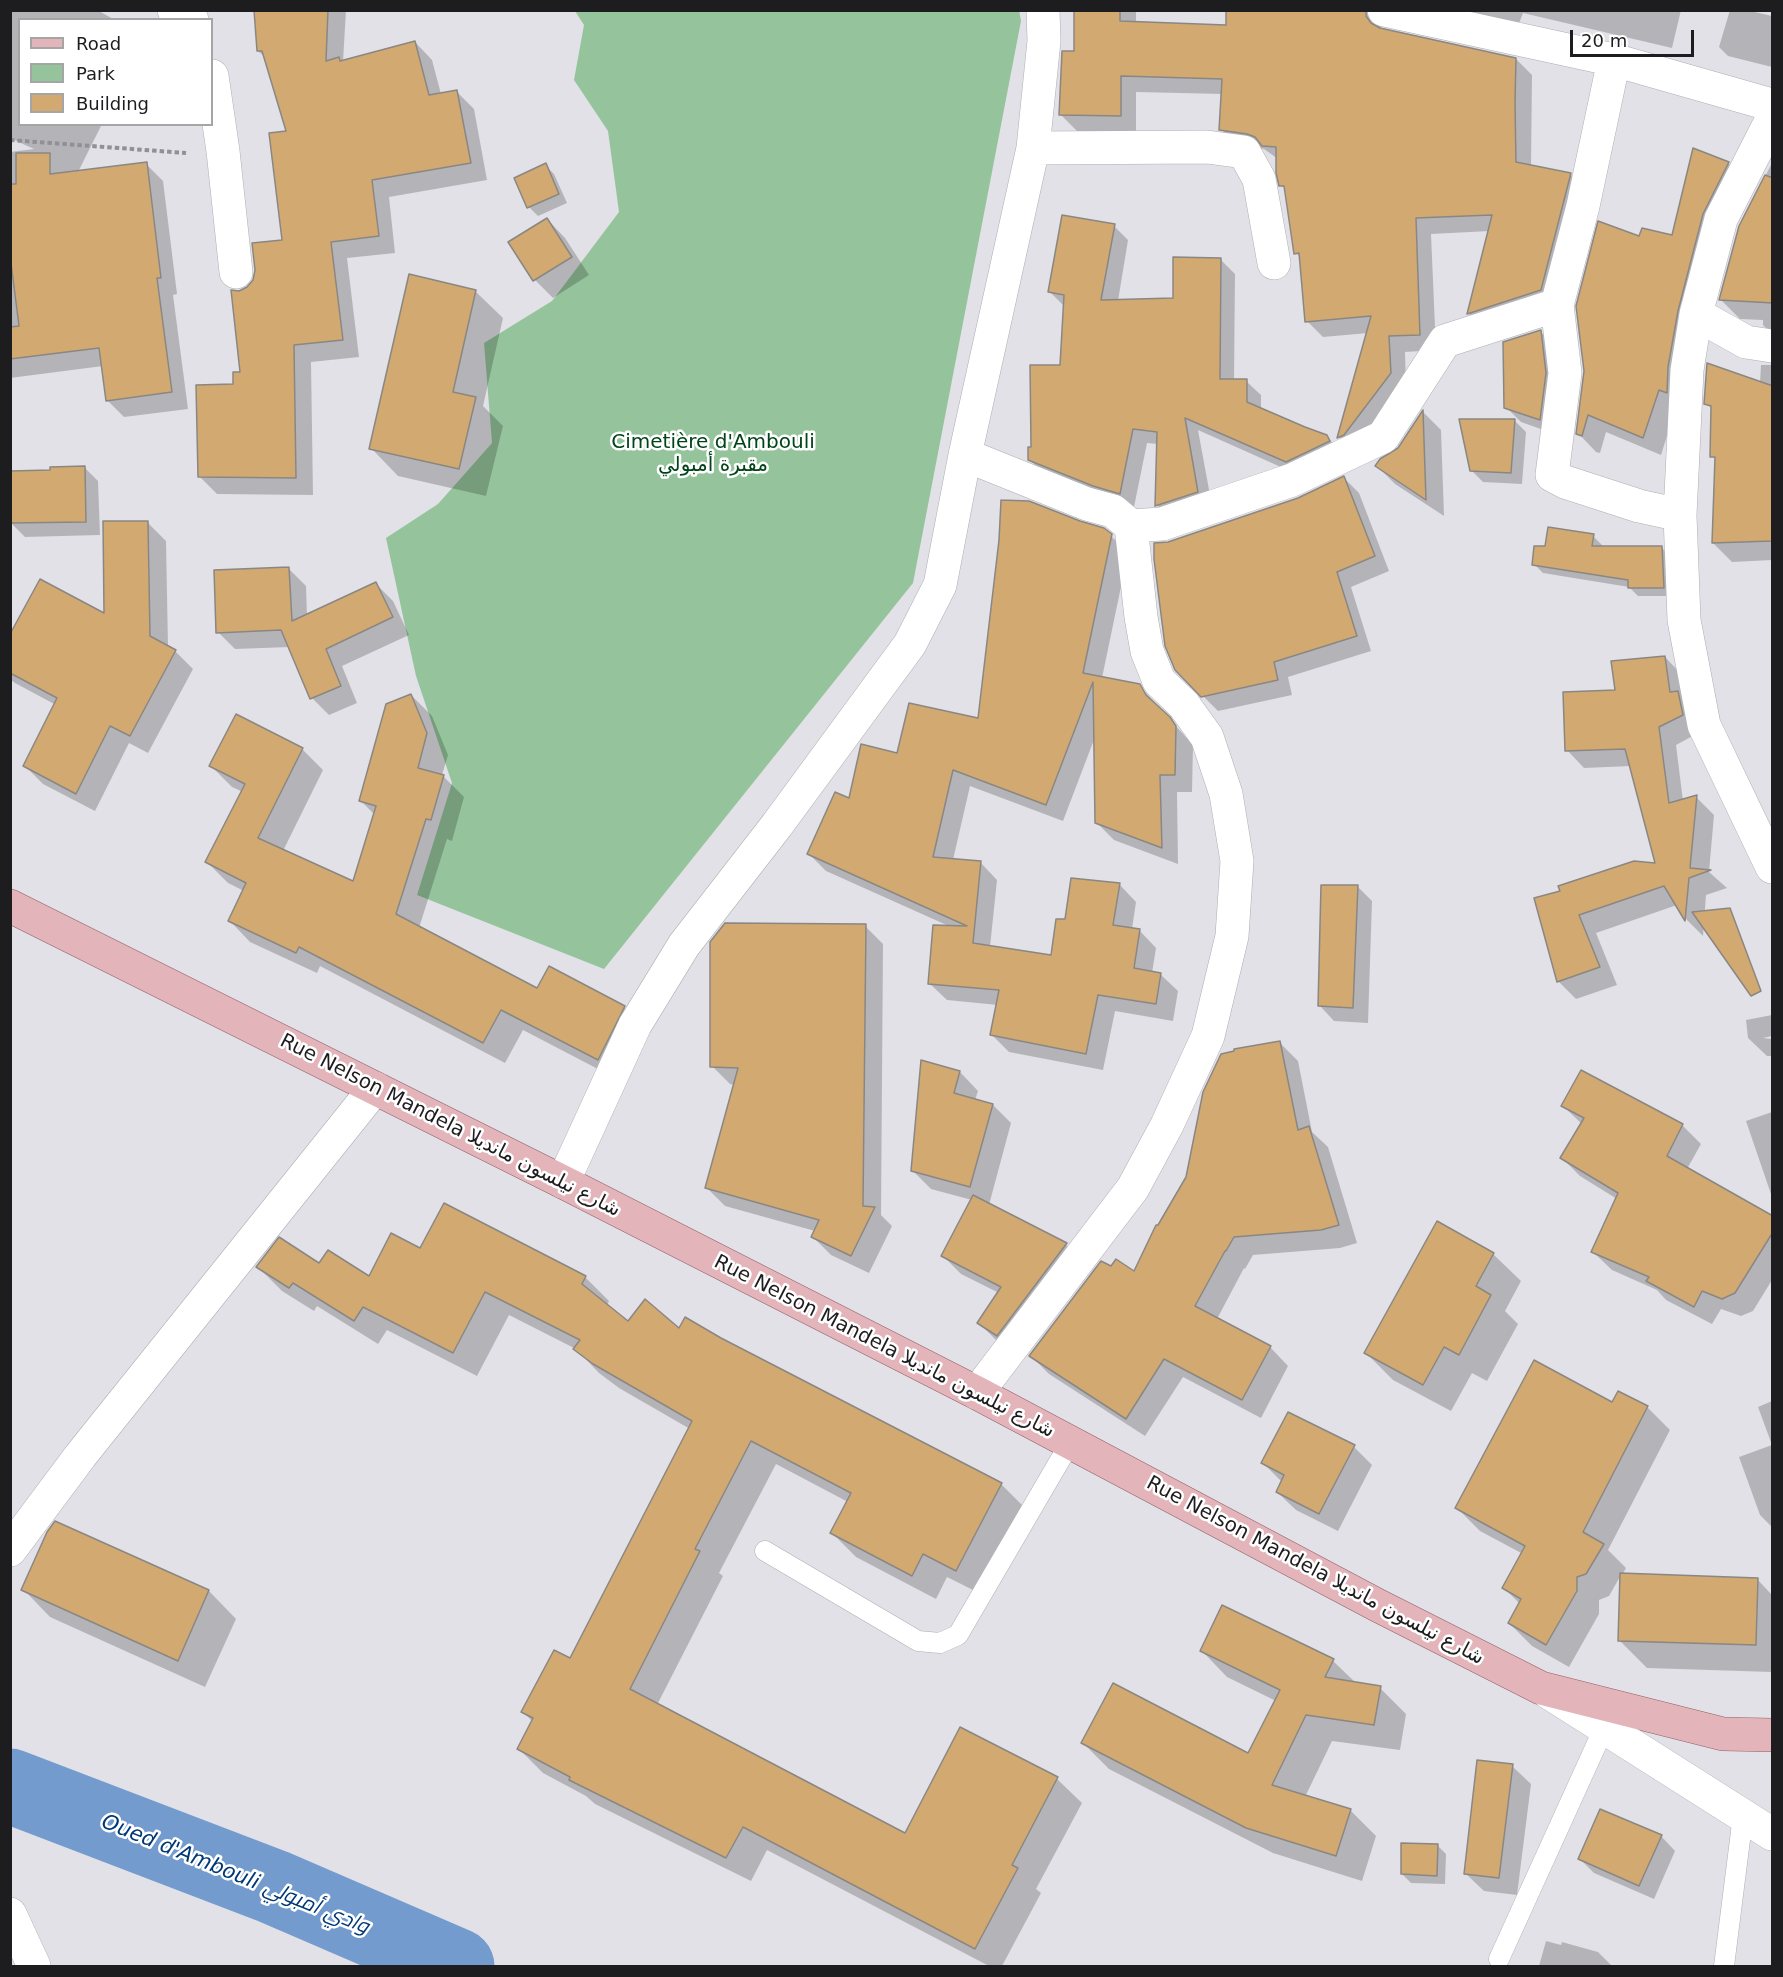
<!DOCTYPE html>
<meta charset="utf-8">
<style>
body{margin:0}
#map{position:relative;width:1783px;height:1977px;overflow:hidden;background:#e1e1e7;font-family:"DejaVu Sans",sans-serif}
canvas{display:block}
.frame{position:absolute;inset:0;border:12px solid #1d1d1f;pointer-events:none}
.legend{position:absolute;left:18px;top:18px;width:195px;height:108px;box-sizing:border-box;background:#fff;border:2px solid #a5a5a5;margin:0;padding:8px 10px;list-style:none;font-size:18px;color:#1d1d1f}
.legend li{display:flex;align-items:center;gap:12px;height:30px}
.legend b{width:30px;border:2px solid #a5a5a5}
.scale{position:absolute;left:1570px;top:30px;width:124px;height:27px;box-sizing:border-box;border:3px solid #1d1d1f;border-top:0;padding-left:8px;font-size:18px;line-height:21px;white-space:nowrap;color:#1d1d1f;-webkit-text-stroke:4px #fff;paint-order:stroke}
</style>
<div id="map">
<canvas width="1783" height="1977"></canvas>
<div class="frame"></div>
<ul class="legend">
<li><b style="height:8px;background:#e3b4b9"></b>Road</li>
<li><b style="height:16px;background:#95c49c"></b>Park</li>
<li><b style="height:16px;background:#d1a971"></b>Building</li>
</ul>
<div class="scale">20 m</div>
</div>
<script>
const ctx = document.querySelector('canvas').getContext('2d');
ctx.lineJoin = 'round';
function fill(path, color) {
  ctx.fillStyle = color;
  ctx.fill(path, 'evenodd');
}
function poly(rows) {
  const path = new Path2D();
  for (const r of rows) {
    path.moveTo(r[0], r[1]);
    for (let i = 2; i < r.length; i += 2) path.lineTo(r[i], r[i + 1]);
  }
  return path;
}
function stroke(path, color, width, dash) {
  ctx.strokeStyle = color;
  ctx.lineWidth = width;
  ctx.lineCap = dash ? 'butt' : 'round';
  ctx.setLineDash(dash || []);
  ctx.stroke(path);
}
function write(font, color, halo, rows, align = 'center') {
  ctx.font = font + ' "DejaVu Sans",Cairo,sans-serif';
  ctx.lineWidth = 5;
  ctx.setLineDash([]);
  ctx.textBaseline = 'middle';
  ctx.strokeStyle = halo;
  ctx.fillStyle = color;
  for (const [text, x, y, turn = 0] of rows) {
    ctx.save();
    ctx.translate(x, y);
    ctx.rotate((+turn || 0) * Math.PI / 180);
    ctx.textAlign = isNaN(turn) ? turn : align;
    if (halo) ctx.strokeText(text, 0, 0);
    ctx.fillText(text, 0, 0);
    ctx.restore();
  }
}
fill(poly([
 [575,11,1019,10,1021,21,913,583,604,969,417,895,452,783,416,676,386,538,438,504,492,443,484,343,552,301,619,212,608,131,574,80,584,25]
]), '#95c49c');
fill(poly([
 [10,10,97,10,115,20,20,20,20,124,102,124,78,172,146,164,163,181,177,294,173,295,188,409,124,417,107,400,103,366,10,378,10,152,34,149,10,138],
 [256,10,346,10,343,62,415,42,432,60,441,94,457,92,474,109,487,180,389,197,395,253,347,258,359,357,311,362,313,495,217,494,199,476,242,373,239,292,247,289,284,241,288,133,266,58,258,51],
 [1076,10,1136,10,1136,23,1227,26,1355,10,1390,10,1381,22,1381,30,1516,59,1532,75,1531,166,1570,174,1586,190,1557,306,1484,329,1469,314,1490,231,1431,234,1436,350,1405,352,1406,389,1354,453,1339,437,1368,333,1323,337,1307,321,1301,258,1296,253,1287,191,1281,185,1278,159,1264,149,1237,145,1221,129,1223,94,1136,92,1136,131,1077,131,1061,115,1075,52],
 [1421,10,1681,10,1672,48,1523,13,1518,26],
 [1730,10,1746,10,1772,16,1772,67,1728,56,1719,47],
 [1728,163,1747,181,1661,455,1606,432,1600,453,1596,452,1578,433,1640,238,1673,236],
 [1772,163,1772,334,1763,325,1763,320,1740,319,1721,300,1740,226],
 [545,165,554,174,567,203,538,216,529,207],
 [547,219,565,238,589,275,553,298,535,280],
 [1114,226,1128,240,1118,301,1174,300,1220,259,1235,274,1234,381,1246,381,1261,395,1261,409,1326,436,1341,451,1301,476,1198,430,1212,506,1171,519,1157,505,1158,444,1147,443,1134,507,1044,474,1030,460,1061,366,1065,307,1050,292],
 [475,291,503,318,483,406,503,426,486,496,398,476,371,448],
 [1541,332,1555,346,1555,434,1521,422,1506,407],
 [1761,365,1772,365,1772,560,1732,562,1713,543,1717,461,1712,456,1713,410,1706,403,1760,383],
 [1423,412,1441,430,1444,516,1395,484,1377,466,1399,449],
 [1514,420,1526,432,1522,484,1483,482,1471,470],
 [84,467,98,481,100,535,25,537,11,523,51,472],
 [1344,478,1359,493,1389,571,1351,587,1371,651,1288,677,1292,695,1218,711,1176,669,1168,543,1299,499],
 [147,522,166,541,168,647,175,651,193,669,148,753,129,743,95,811,43,784,25,766,56,705,15,683,10,679,10,637,106,616],
 [1110,535,1128,553,1102,678,1139,685,1193,745,1192,792,1177,792,1178,864,1114,840,1097,823,1095,737,1063,821,970,786,953,860,980,862,997,880,990,947,1052,957,1066,921,1119,884,1136,902,1132,929,1139,930,1156,948,1152,973,1160,974,1178,991,1173,1021,1115,1011,1103,1070,1009,1052,992,1035,998,1005,947,1000,929,983,951,927,826,871,809,854,850,800,899,754,979,720],
 [1593,536,1602,545,1602,548,1662,548,1671,557,1672,596,1638,596,1629,587,1543,573,1534,564,1546,548],
 [289,569,306,586,307,616,376,584,393,601,409,635,342,666,357,703,329,715,312,698,290,647,235,649,218,632],
 [1665,657,1682,675,1700,732,1676,745,1683,801,1696,797,1714,815,1709,872,1727,888,1706,895,1703,936,1687,920,1677,905,1596,933,1617,985,1576,999,1558,981,1536,899,1657,865,1631,766,1584,768,1567,750,1617,691],
 [411,695,432,716,448,755,442,775,464,797,452,841,447,839,419,928,538,990,624,1007,645,1028,619,1080,523,1030,505,1063,320,966,317,973,250,942,230,921,244,891,228,883,207,862,243,792,232,787,211,766,302,749,323,770,283,851,354,883,375,815,361,801],
 [1357,886,1372,901,1368,1023,1334,1021,1320,1006],
 [865,926,883,944,881,1215,892,1226,869,1273,831,1255,813,1237,815,1231,725,1206,707,1188,735,1085,730,1084,712,1066],
 [1772,1015,1772,1036,1763,1038,1772,1039,1772,1056,1767,1056,1748,1038,1746,1020],
 [1279,1042,1298,1061,1312,1132,1328,1147,1357,1243,1340,1248,1253,1255,1245,1269,1244,1268,1217,1319,1270,1347,1288,1366,1261,1418,1183,1377,1145,1436,1049,1374,1031,1356,1112,1268,1134,1273],
 [960,1072,978,1091,975,1100,993,1105,1011,1123,989,1205,1066,1245,1084,1262,997,1341,979,1323,999,1293,961,1274,943,1256,972,1200,931,1189,912,1170],
 [1581,1072,1683,1126,1701,1144,1687,1169,1772,1218,1772,1280,1753,1311,1741,1316,1721,1309,1712,1324,1666,1300,1657,1290,1612,1270,1593,1252,1617,1199,1580,1176,1562,1158,1582,1124,1563,1106],
 [1772,1112,1772,1197,1746,1121],
 [420,1250,585,1277,609,1301,607,1306,628,1323,679,1330,720,1339,1001,1484,1025,1508,981,1594,947,1577,936,1599,856,1557,832,1533,848,1502,776,1464,719,1573,723,1576,657,1705,906,1835,961,1729,1057,1779,1082,1803,1036,1889,1041,1893,1002,1966,989,1966,767,1850,751,1881,595,1804,586,1796,543,1773,519,1749,533,1722,523,1712,571,1660,690,1429,619,1388,599,1373,576,1349,509,1315,477,1376,387,1330,378,1344,317,1306,314,1311,282,1291,258,1267,320,1265,369,1278],
 [1493,1254,1521,1281,1505,1311,1518,1324,1487,1381,1472,1373,1451,1411,1393,1380,1366,1353],
 [1772,1401,1772,1445,1758,1407],
 [1612,1404,1647,1407,1670,1430,1608,1550,1626,1568,1622,1575,1757,1579,1772,1595,1772,1672,1647,1668,1619,1640,1621,1575,1609,1596,1599,1600,1599,1614,1569,1667,1532,1646,1509,1623,1520,1604,1504,1588,1523,1554,1480,1531,1457,1508],
 [1772,1445,1772,1527,1760,1515,1739,1457],
 [1354,1447,1372,1465,1338,1531,1296,1510,1277,1492,1282,1482,1263,1463],
 [56,1523,209,1591,236,1619,205,1687,50,1617,23,1589],
 [1202,1651,1333,1661,1356,1683,1380,1688,1406,1714,1400,1750,1332,1741,1305,1797,1350,1810,1376,1836,1362,1881,1273,1853,1109,1769,1083,1743,1249,1755,1276,1701,1227,1677],
 [1512,1766,1531,1784,1517,1895,1484,1891,1465,1873],
 [1661,1836,1675,1851,1654,1899,1594,1873,1580,1859],
 [1437,1845,1446,1854,1445,1884,1411,1883,1402,1874],
 [1546,1941,1561,1945,1562,1942,1598,1952,1612,1966,1539,1966]
]), '#0003');
stroke(poly([
 [10,1786,274,1887,457,1966]
]), '#749bce', 75);
const building = poly([
 [254,10,328,10,326,61,339,57,340,61,415,41,429,95,457,90,471,163,372,180,379,236,331,242,343,340,294,345,296,478,198,477,196,385,233,384,233,372,240,372,231,290,239,291,247,287,253,280,255,270,252,243,282,240,269,133,286,131,262,51,257,51,254,10],
 [1074,10,1120,10,1120,21,1226,25,1226,10,1366,10,1366,16,1371,23,1380,28,1516,58,1515,103,1516,162,1571,173,1541,290,1467,314,1492,215,1416,218,1420,335,1389,336,1391,373,1344,435,1337,438,1371,316,1305,322,1299,253,1294,254,1284,186,1279,186,1276,173,1276,147,1262,146,1255,137,1247,134,1219,130,1222,79,1121,76,1121,116,1059,115,1062,51,1074,51,1074,10],
 [1693,148,1729,162,1703,214,1678,311,1668,367,1667,393,1659,390,1643,438,1588,415,1582,436,1576,434,1584,371,1576,306,1598,221,1639,236,1642,228,1672,235,1693,148],
 [16,153,50,153,50,174,147,162,161,278,157,278,172,392,106,401,99,348,10,359,10,327,19,326,10,255,10,184,16,184,16,153],
 [546,163,559,194,527,208,514,178,546,163],
 [1765,175,1773,178,1773,303,1719,300,1739,226,1765,175],
 [1062,215,1115,224,1101,300,1173,298,1173,257,1221,258,1220,379,1247,379,1247,402,1305,427,1327,435,1330,441,1286,462,1185,418,1198,492,1158,505,1155,506,1157,432,1133,429,1120,494,1093,486,1028,460,1028,447,1031,447,1030,365,1060,365,1064,295,1048,292,1062,215],
 [547,218,572,257,533,281,508,242,547,218],
 [409,274,476,290,453,392,476,397,459,469,369,449,409,274],
 [1541,330,1546,373,1540,420,1504,408,1503,342,1541,330],
 [1707,363,1773,386,1773,541,1712,543,1715,457,1710,457,1711,406,1704,404,1707,363],
 [1423,410,1426,500,1375,466,1380,459,1398,448,1423,410],
 [1459,419,1515,419,1511,473,1470,471,1459,419],
 [85,466,86,522,10,523,10,471,50,470,50,467,85,466],
 [1344,476,1375,556,1337,572,1357,636,1274,662,1278,680,1201,697,1175,670,1165,646,1154,559,1154,543,1168,542,1298,498,1344,476],
 [1001,500,1029,501,1080,521,1104,528,1112,534,1083,673,1140,684,1146,695,1170,717,1176,726,1175,775,1160,775,1162,848,1095,823,1093,682,1046,805,953,770,933,857,981,861,973,943,1051,955,1056,919,1065,919,1071,878,1120,883,1113,925,1140,929,1134,968,1161,973,1156,1004,1098,995,1086,1054,990,1035,999,990,928,984,933,925,967,926,807,854,835,792,849,798,861,744,897,753,909,703,978,718,999,540,1001,500],
 [103,521,148,521,150,636,176,650,130,736,110,726,76,794,23,766,57,698,10,673,10,634,40,579,104,613,103,521],
 [1548,527,1594,534,1592,546,1662,546,1664,588,1628,588,1628,580,1532,565,1534,546,1545,546,1548,527],
 [289,567,292,621,376,582,393,617,326,649,341,686,310,699,281,630,216,633,214,570,289,567],
 [1665,656,1670,692,1678,691,1683,715,1659,727,1669,803,1697,795,1690,868,1711,870,1689,878,1685,921,1664,886,1579,915,1600,967,1557,982,1534,898,1560,891,1558,886,1634,861,1655,863,1625,749,1565,751,1563,692,1615,690,1611,661,1665,656],
 [411,694,427,733,418,768,444,775,431,820,426,819,396,914,537,988,549,966,625,1006,598,1060,501,1010,483,1043,299,947,296,953,228,921,246,883,205,862,245,784,209,766,236,714,303,748,258,838,353,881,376,806,359,801,386,704,411,694],
 [1321,885,1358,885,1353,1008,1318,1006,1321,885],
 [1730,908,1761,991,1751,996,1692,912,1730,908],
 [725,923,866,924,863,1206,875,1207,851,1256,811,1237,819,1220,705,1188,738,1068,710,1067,710,942,725,923],
 [1280,1041,1298,1130,1309,1126,1339,1225,1321,1230,1234,1237,1226,1251,1225,1251,1195,1306,1271,1346,1242,1400,1164,1359,1126,1419,1029,1356,1101,1261,1111,1266,1116,1259,1134,1271,1156,1225,1158,1225,1186,1177,1203,1092,1221,1054,1234,1051,1234,1049,1280,1041],
 [921,1060,960,1071,954,1093,993,1104,970,1187,911,1171,921,1060],
 [1581,1070,1683,1124,1667,1156,1773,1216,1773,1232,1735,1293,1722,1299,1702,1291,1694,1307,1646,1281,1649,1277,1591,1252,1618,1193,1560,1158,1584,1118,1561,1106,1581,1070],
 [973,1195,1067,1243,997,1336,977,1323,1001,1287,941,1256,973,1195],
 [444,1203,586,1276,582,1284,628,1321,645,1299,679,1328,685,1317,721,1338,1002,1483,956,1571,923,1554,912,1576,830,1533,851,1493,751,1441,695,1549,700,1551,630,1689,905,1833,960,1727,1058,1777,1012,1865,1018,1868,975,1949,743,1827,726,1858,569,1780,570,1777,517,1749,533,1718,521,1712,554,1650,570,1658,692,1421,593,1364,573,1349,580,1340,485,1292,453,1353,363,1307,354,1321,293,1283,289,1288,256,1267,279,1237,319,1263,328,1250,369,1276,391,1233,420,1248,444,1203],
 [1437,1221,1494,1253,1476,1286,1491,1295,1459,1355,1444,1347,1423,1385,1364,1353,1437,1221],
 [1534,1360,1612,1402,1618,1391,1648,1406,1583,1532,1604,1544,1586,1574,1577,1577,1577,1591,1546,1645,1508,1623,1521,1599,1502,1588,1525,1546,1455,1508,1534,1360],
 [1288,1412,1355,1445,1319,1514,1276,1492,1284,1475,1261,1463,1288,1412],
 [55,1521,209,1590,178,1661,21,1590,47,1532,55,1521],
 [1620,1573,1758,1578,1756,1645,1618,1641,1620,1573],
 [1222,1605,1334,1659,1325,1677,1381,1686,1374,1725,1306,1715,1272,1785,1351,1809,1336,1856,1246,1828,1081,1743,1113,1683,1248,1753,1280,1690,1200,1651,1222,1605],
 [1477,1760,1513,1764,1499,1878,1464,1874,1477,1760],
 [1600,1809,1662,1835,1639,1886,1578,1859,1600,1809],
 [1401,1843,1438,1844,1437,1876,1401,1874,1401,1843]
]);
fill(building, '#d1a971');
stroke(building, '#8a8783', 1.5);
const service = poly([
 [765,1551,918,1641,940,1643,958,1635,1070,1443],
 [1499,1959,1604,1728],
 [1724,1966,1743,1816]
]);
const minor = poly([
 [174,10,189,15,192,20],
 [1384,10,1614,60,1772,105],
 [212,76,223,151,236,272],
 [1772,119,1721,219,1696,314,1687,370,1680,515,1684,620,1704,725,1772,867],
 [1033,148,1207,147,1244,152,1259,179,1274,263],
 [1557,305,1565,373,1552,475,1565,482,1639,506,1680,515],
 [1696,314,1746,342,1772,346],
 [965,455,1087,504,1113,511,1131,526,1162,524,1292,480,1383,437,1445,341,1557,305,1583,206,1614,60],
 [563,1182,635,1025,684,945,777,825,910,644,940,585,965,455,1033,148,1044,41,1043,10],
 [977,1393,1133,1188,1167,1125,1208,1036,1232,936,1237,861,1226,794,1207,737,1184,705,1159,681,1147,651,1141,617,1131,526],
 [10,1550,81,1455,375,1088],
 [1548,1692,1772,1834],
 [10,1914,34,1966]
]);
const primary = poly([
 [10,906,563,1182,977,1393,1377,1605,1541,1688,1723,1734,1772,1735]
]);
stroke(service, '#aeaeb3', 21);
stroke(minor, '#aeaeb3', 34);
stroke(primary, '#915f65', 34);
stroke(poly([
 [10,140,186,153]
]), '#909095', 4, [4.5, 3]);
stroke(service, '#fff', 20);
stroke(minor, '#fff', 33);
stroke(primary, '#e3b4b9', 33);
write('20px', '#02441a', '#fff', [
 ["Cimetière d'Ambouli",713,443],
 ["مقبرة أمبولي",713,466]
]);
write('20px', '#1d1d1f', '#fff', [
 ["Rue Nelson Mandela شارع نيلسون مانديلا",450,1126,27],
 ["Rue Nelson Mandela شارع نيلسون مانديلا",884,1347,27],
 ["Rue Nelson Mandela شارع نيلسون مانديلا",1315,1571,28]
]);
write('italic 21px', '#003875', '#fff', [
 ["Oued d'Ambouli وادي أمبولي",235,1875,22]
]);
</script>
